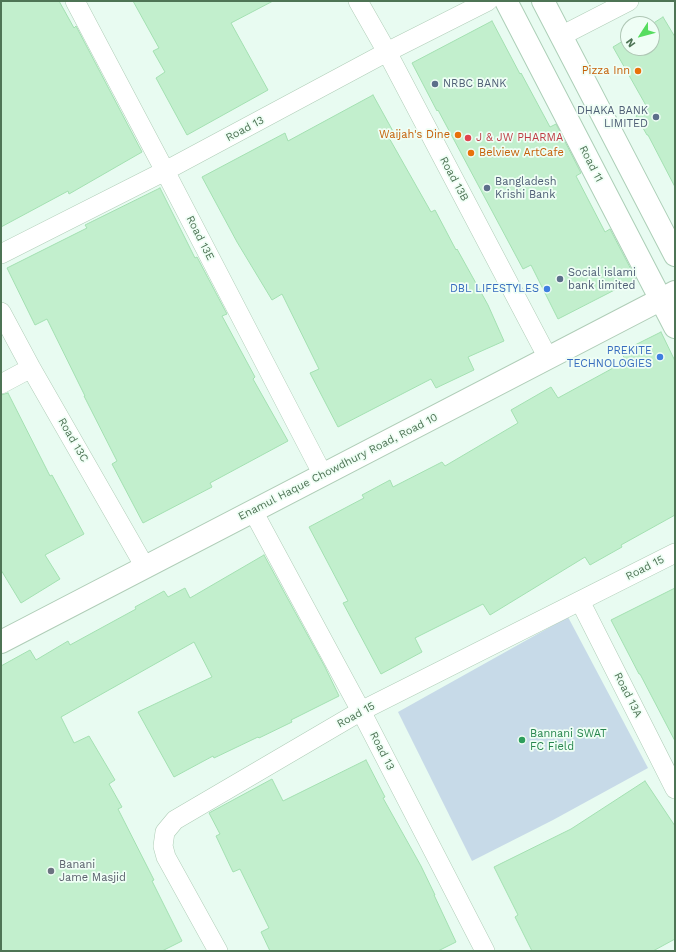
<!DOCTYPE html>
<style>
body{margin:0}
#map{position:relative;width:676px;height:952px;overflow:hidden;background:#e8fbf1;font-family:"Work Sans",sans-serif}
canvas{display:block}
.frame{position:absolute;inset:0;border:2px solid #4e7455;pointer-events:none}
.north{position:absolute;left:620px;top:16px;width:40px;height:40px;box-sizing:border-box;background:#effef5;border:1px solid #afc7b5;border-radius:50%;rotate:234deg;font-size:11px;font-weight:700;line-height:16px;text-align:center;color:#4e7455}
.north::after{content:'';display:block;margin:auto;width:14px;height:18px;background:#56dd5f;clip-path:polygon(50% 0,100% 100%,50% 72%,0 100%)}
</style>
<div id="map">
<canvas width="676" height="952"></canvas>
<div class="frame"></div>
<div class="north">N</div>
</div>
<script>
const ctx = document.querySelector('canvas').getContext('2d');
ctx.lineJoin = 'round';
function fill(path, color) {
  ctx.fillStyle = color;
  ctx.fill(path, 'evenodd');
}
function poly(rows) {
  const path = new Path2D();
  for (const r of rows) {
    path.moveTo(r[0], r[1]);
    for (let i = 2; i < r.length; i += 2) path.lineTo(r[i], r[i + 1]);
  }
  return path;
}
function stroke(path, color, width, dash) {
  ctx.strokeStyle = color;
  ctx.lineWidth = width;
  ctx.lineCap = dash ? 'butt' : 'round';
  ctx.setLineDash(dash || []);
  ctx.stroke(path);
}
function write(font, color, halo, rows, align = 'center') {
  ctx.font = font + ' "Work Sans",sans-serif';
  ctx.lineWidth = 3.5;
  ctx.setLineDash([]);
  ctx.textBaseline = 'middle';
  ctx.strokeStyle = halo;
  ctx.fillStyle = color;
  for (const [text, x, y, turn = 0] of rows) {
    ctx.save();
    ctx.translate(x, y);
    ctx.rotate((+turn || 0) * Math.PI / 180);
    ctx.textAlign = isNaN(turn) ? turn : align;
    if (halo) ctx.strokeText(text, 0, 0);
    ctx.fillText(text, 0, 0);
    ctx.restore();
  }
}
fill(poly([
 [568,617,648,768,553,820,472,861,398,712]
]), '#c7dae8');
const building = poly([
 [1,1,59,1,74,28,76,26,142,152,69,194,68,191,1,227,1,1],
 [133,1,273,1,231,23,268,90,187,135,156,78,165,72,153,51,159,48,133,1],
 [663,17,675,37,675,187,648,135,647,135,636,116,648,109,613,47,628,38,628,48,652,48,652,24,663,17],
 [492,21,520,74,521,73,550,127,556,124,581,173,576,176,605,232,610,229,636,279,558,319,531,265,523,269,461,153,438,110,437,111,412,63,492,21],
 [373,95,394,133,388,136,431,212,435,210,456,250,457,249,488,305,504,341,468,357,474,370,436,388,431,379,338,427,310,373,319,369,282,294,272,300,237,242,202,177,285,133,288,141,373,95],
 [160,188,195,258,197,257,227,314,222,316,255,377,253,379,288,441,210,483,212,487,143,523,112,464,117,461,84,396,85,396,47,319,35,325,7,268,87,228,85,225,160,188],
 [661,332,675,361,675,515,621,545,622,547,590,565,585,557,490,615,483,604,415,638,422,652,381,674,343,603,348,601,309,527,364,498,362,495,390,480,393,487,442,462,445,466,518,423,511,410,551,387,558,398,626,361,621,352,661,332],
 [8,393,50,476,52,475,84,534,45,555,60,579,21,603,1,570,1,395,8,393],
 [264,555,325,667,339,696,291,720,292,722,259,738,258,737,214,758,213,756,174,777,138,712,212,677,194,642,61,717,74,743,89,736,115,780,109,784,122,807,118,809,154,880,152,881,182,941,162,951,1,951,1,666,30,650,36,660,68,641,70,645,136,609,135,607,164,591,168,597,185,588,190,598,264,555],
 [675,588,675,741,640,674,639,674,611,620,675,588],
 [366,760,385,797,383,798,421,866,435,895,434,895,456,942,438,951,270,951,261,932,269,928,240,869,233,872,216,836,220,834,209,813,272,779,283,801,366,760],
 [645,781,675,826,675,939,653,951,532,951,515,917,518,915,494,867,571,829,645,781]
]);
fill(building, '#c2efcd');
stroke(building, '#a3e0b1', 1);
const minor = poly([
 [75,1,165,171,323,475],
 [358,1,387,52,548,358],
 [561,36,629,1],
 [1,254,165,171,387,52,488,1],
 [1,312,31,368,145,567],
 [1,384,31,368],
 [253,511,361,711,485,951],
 [580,601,675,789],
 [218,951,166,857,163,846,165,832,175,820,361,711,675,553]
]);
const tertiary = poly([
 [1,642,675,292]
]);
const secondary = poly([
 [506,1,675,327],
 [543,1,675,255]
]);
stroke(minor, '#afcdb7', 20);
stroke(tertiary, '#afcdb7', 24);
stroke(secondary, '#accfb7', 24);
stroke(minor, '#fff', 19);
stroke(tertiary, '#fff', 22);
stroke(secondary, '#fff', 22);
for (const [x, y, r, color] of [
 [638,71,4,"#e8710a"],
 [435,84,4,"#5c6f8a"],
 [656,117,4,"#5c6f8a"],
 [458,135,4,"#e8710a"],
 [468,138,4,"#e0444e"],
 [471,153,4,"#e8710a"],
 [487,188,4,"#5c6f8a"],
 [560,279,4,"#5c6f8a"],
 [547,289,4,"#3f7fe0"],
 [660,357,4,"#3f7fe0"],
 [522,740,4,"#2e9e5b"],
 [51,871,4,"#6b7280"]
]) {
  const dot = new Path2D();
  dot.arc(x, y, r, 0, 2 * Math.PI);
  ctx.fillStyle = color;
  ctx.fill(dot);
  stroke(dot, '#effef5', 1.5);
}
write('11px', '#c56008', '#effef5', [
 ["Pizza Inn",630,71],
 ["Waijah's Dine",450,135],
 ["Belview ArtCafe",479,153,"left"]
], 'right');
write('11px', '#4e5e75', '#effef5', [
 ["NRBC BANK",443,84],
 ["DHAKA BANK",648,111,"right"],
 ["LIMITED",648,124,"right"],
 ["Bangladesh",495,182],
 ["Krishi Bank",495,195],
 ["Social islami",568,273],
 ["bank limited",568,286]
], 'left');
write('11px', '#4e7455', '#effef5', [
 ["Road 13",245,129,-28],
 ["Road 11",591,164,63],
 ["Road 13B",454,179,62],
 ["Road 13E",200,238,63],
 ["Road 13C",73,440,60],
 ["Enamul Haque Chowdhury Road, Road 10",338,467,-27],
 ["Road 15",645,568,-27],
 ["Road 13A",628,695,63],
 ["Road 15",356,715,-29],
 ["Road 13",382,751,63]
]);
write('11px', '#be3a42', '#effef5', [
 ["J & JW PHARMA",476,138]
], 'left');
write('11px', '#366cbe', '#effef5', [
 ["DBL LIFESTYLES",539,289],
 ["PREKITE",652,351],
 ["TECHNOLOGIES",652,364]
], 'right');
write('11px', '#27864d', '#effef5', [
 ["Bannani SWAT",530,734],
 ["FC Field",530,747]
], 'left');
write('11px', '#5b616d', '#effef5', [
 ["Banani",59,865],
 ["Jame Masjid",59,878]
], 'left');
</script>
